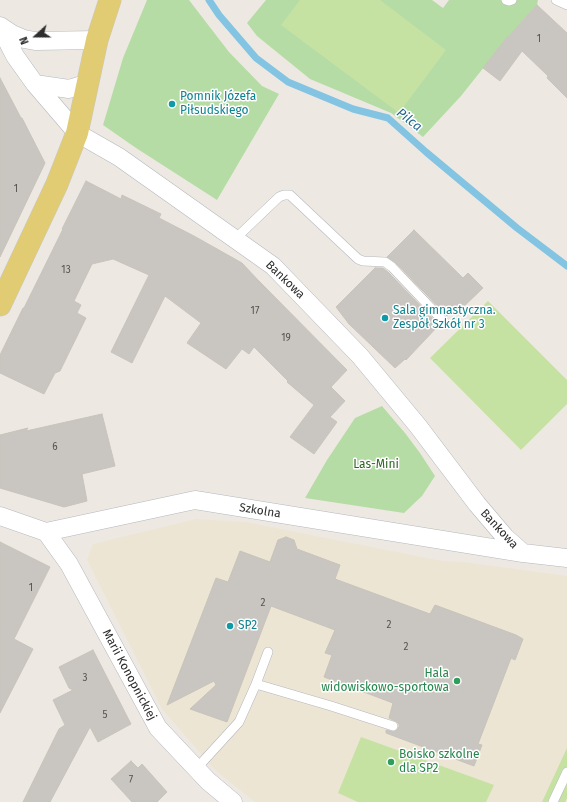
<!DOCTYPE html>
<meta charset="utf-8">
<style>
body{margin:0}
#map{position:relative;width:567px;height:802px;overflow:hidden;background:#ede9e2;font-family:"Fira Sans",sans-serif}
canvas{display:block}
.north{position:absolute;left:16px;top:16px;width:40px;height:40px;-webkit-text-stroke:3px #fff;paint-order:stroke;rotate:249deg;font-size:11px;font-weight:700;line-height:16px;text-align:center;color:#2d2d2d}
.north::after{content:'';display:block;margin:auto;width:14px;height:18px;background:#2d2d2d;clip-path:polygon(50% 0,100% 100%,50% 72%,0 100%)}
</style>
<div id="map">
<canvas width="567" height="802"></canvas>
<div class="north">N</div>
</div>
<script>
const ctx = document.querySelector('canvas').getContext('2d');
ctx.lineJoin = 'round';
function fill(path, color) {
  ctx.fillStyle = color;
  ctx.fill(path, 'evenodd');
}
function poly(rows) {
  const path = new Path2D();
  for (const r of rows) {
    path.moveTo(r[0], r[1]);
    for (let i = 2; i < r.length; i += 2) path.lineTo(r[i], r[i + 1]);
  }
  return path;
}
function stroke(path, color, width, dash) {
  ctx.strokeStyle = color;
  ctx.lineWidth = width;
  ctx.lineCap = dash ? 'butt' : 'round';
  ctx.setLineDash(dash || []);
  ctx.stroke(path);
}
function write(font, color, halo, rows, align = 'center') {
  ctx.font = font + ' "Fira Sans",sans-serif';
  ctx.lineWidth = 3;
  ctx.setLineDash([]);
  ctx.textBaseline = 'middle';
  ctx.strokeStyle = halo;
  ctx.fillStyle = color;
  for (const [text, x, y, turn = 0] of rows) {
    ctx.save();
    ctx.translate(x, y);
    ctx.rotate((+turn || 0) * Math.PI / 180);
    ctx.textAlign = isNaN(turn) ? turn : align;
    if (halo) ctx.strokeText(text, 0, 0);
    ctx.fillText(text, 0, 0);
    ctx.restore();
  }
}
fill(poly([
 [196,519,246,522,442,561,463,562,567,576,567,802,255,802,215,770,162,709,87,560,93,544]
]), '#ece5d4');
fill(poly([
 [147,0,189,0,229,52,262,86,279,94,217,200,136,148,103,125,123,58],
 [266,0,432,0,443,8,449,0,538,0,537,5,508,37,461,96,423,137,391,113,310,79,257,36,247,23],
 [382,406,405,433,420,453,435,476,422,496,404,513,305,498,327,460,355,418]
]), '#b6dca5');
fill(poly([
 [300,0,380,0,446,50,399,113,281,25],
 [488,301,567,380,567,404,521,450,430,358],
 [361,737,494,785,486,802,358,802,338,793],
 [567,748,567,798,565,802,542,802]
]), '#c5e2a3');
stroke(poly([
 [209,0,219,15,256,58,288,82,353,109,388,118,426,152,517,228,567,266]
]), '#82c4e2', 7);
const building = poly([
 [537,5,567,33,567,98,547,78,548,76,522,51,500,81,483,68,508,36,508,37,537,5],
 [0,78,21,118,22,118,45,163,0,257,0,78],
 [86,181,121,199,122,195,161,214,159,218,194,236,242,263,258,280,347,370,331,387,345,401,330,417,337,422,314,454,290,437,314,405,287,382,288,381,254,347,249,354,242,349,226,369,187,343,201,323,165,296,132,363,111,352,149,275,113,259,92,264,74,301,81,305,77,313,86,318,60,371,55,373,44,394,0,373,0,355,23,308,24,308,63,229,62,229,86,181],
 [414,230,463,278,468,273,483,288,458,312,455,309,447,316,396,263,387,257,414,230],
 [375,268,383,268,388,272,439,325,406,360,405,359,395,368,349,324,336,307,375,268],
 [102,414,115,466,82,474,87,501,64,507,0,488,0,435,28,428,26,431,102,414],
 [286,537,294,540,297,549,340,565,335,579,430,614,435,605,516,635,523,639,515,660,511,658,478,744,482,745,474,766,386,733,386,730,394,732,397,730,399,727,399,724,397,722,389,718,393,703,324,677,332,655,325,653,335,630,271,606,227,722,190,709,216,685,214,681,167,705,216,578,228,582,240,551,270,562,278,540,286,537],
 [0,542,50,567,14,639,33,649,0,713,0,542],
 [93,650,131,724,98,742,90,727,50,802,23,802,59,729,65,725,53,700,73,690,69,688,59,667,93,650],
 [131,761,138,768,142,764,167,792,157,802,132,802,111,779,131,761]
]);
fill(building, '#c9c5c0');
stroke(building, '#c8c4bb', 1);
const service = poly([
 [506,0,509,1,512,0],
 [556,0,567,5],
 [235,239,279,197,284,195,290,195,358,259,363,261,385,262,392,267,447,325],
 [256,684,268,652],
 [196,769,239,722,256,684,331,706,393,726],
 [553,802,567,772]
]);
const minor = poly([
 [0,26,12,34,24,39,35,41,97,40],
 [0,27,15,56,35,84,77,133,119,157,273,266,360,356,418,426,477,504,505,537,523,553],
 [35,84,69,89,88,83],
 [0,516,46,532,195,500,523,553,567,558],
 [46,532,69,564,158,728,208,781,233,802]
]);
const primary = poly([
 [0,305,57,184,77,133,97,40,110,0]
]);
stroke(service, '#b5b7bf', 10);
stroke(minor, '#b5b7bf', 19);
stroke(primary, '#c8c8c8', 23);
stroke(service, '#fff', 9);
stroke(minor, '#fff', 18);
stroke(primary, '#e1cc73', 22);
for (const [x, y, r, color] of [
 [172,104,4,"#0f9aa8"],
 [385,318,4,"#0f9aa8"],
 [230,626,4,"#0f9aa8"],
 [457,681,4,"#2e9e5b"],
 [391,762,4,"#2e9e5b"]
]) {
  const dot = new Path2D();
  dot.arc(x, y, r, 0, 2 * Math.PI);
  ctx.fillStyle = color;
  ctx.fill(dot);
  stroke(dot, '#fff', 1.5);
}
write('10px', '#545352', null, [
 ["1",539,39],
 ["1",16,189],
 ["13",66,270],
 ["17",255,311],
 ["19",286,338],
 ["6",55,447],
 ["1",31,588],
 ["2",263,603],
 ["2",389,625],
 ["2",406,647],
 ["3",85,678],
 ["5",105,715],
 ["7",131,780]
]);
write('12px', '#0d838f', '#fff', [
 ["Pomnik Józefa",180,97],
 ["Piłsudskiego",180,111],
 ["Sala gimnastyczna.",393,311],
 ["Zespół Szkół nr 3",393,325],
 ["SP2",238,626]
], 'left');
write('12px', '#2d2d2d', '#fff', [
 ["Bankowa",285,280,44],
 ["Szkolna",260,511,9],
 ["Bankowa",499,529,47],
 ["Marii Konopnickiej",129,675,62]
]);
write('12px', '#2f6424', '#fff', [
 ["Las-Mini",376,465]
]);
write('12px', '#27864d', '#fff', [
 ["Hala",449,674],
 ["widowiskowo-sportowa",449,688],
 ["Boisko szkolne",399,755,"left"],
 ["dla SP2",399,769,"left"]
], 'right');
write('italic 13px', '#1e6491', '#fff', [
 ["Pilca",409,120,38]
]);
</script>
